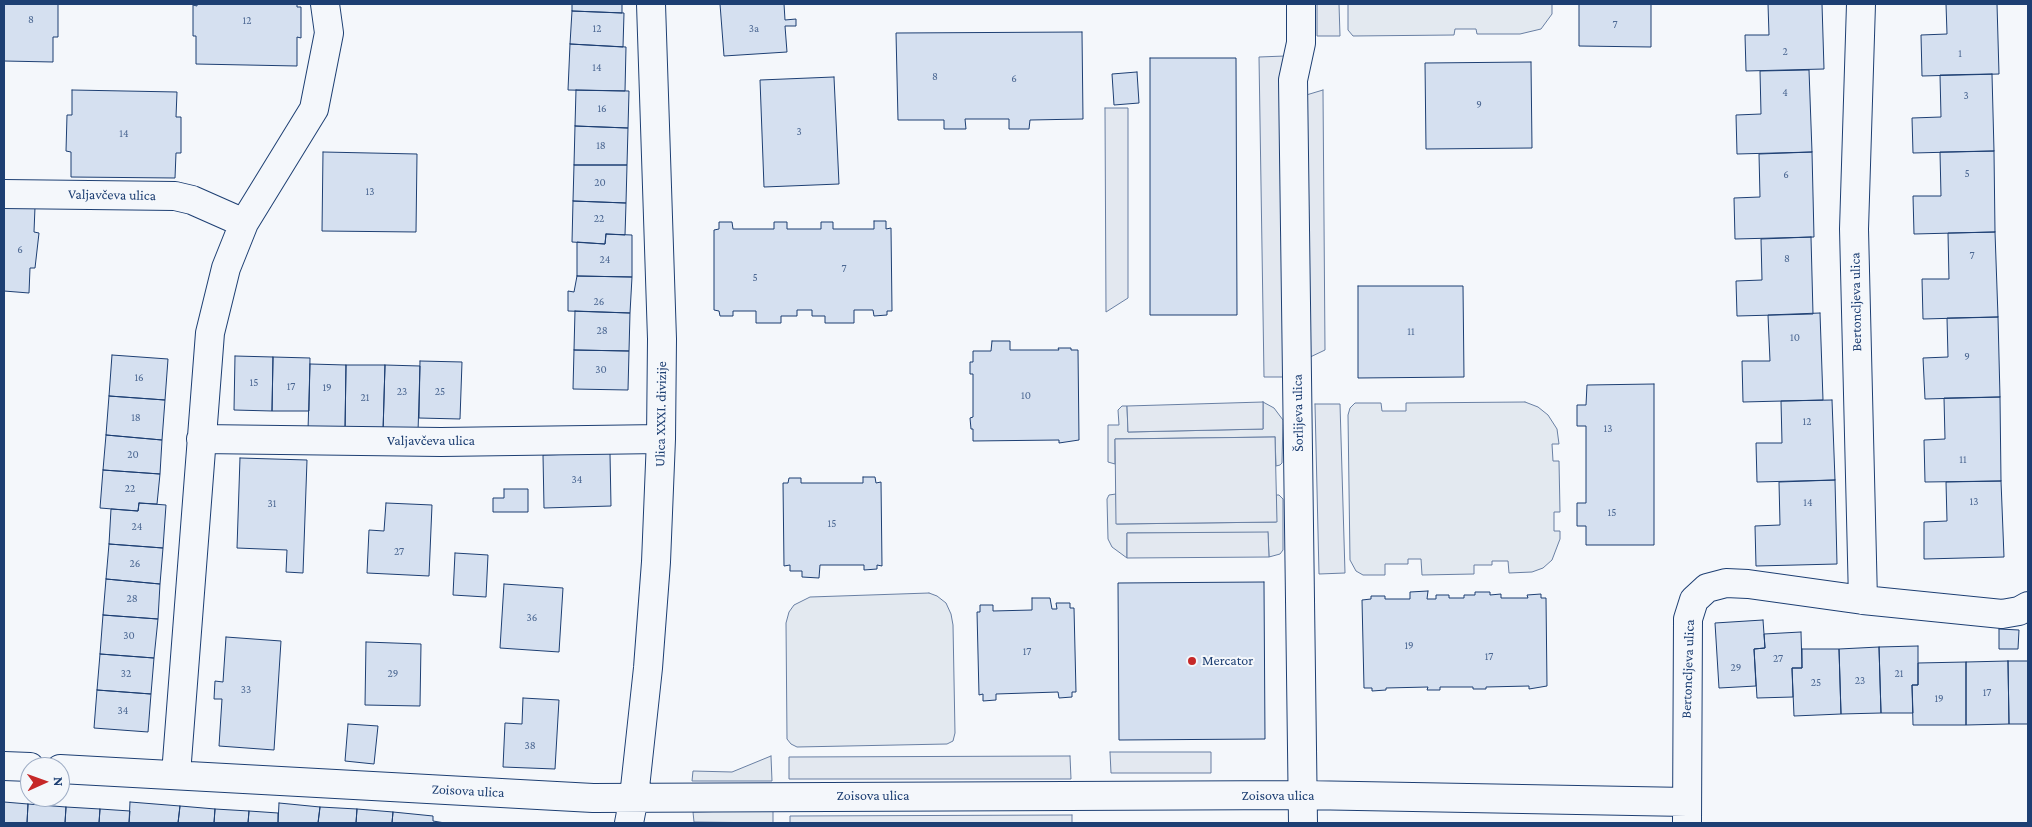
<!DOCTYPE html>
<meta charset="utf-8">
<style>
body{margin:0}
#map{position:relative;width:2032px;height:827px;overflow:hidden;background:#f4f7fb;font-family:"Crimson Pro",serif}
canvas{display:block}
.frame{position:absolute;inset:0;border:5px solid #1d3f73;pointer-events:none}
.north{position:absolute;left:20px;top:757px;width:50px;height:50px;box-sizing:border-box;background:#f4f7fb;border:1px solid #9eadc5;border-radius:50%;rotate:88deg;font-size:14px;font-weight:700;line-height:20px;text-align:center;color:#1d3f73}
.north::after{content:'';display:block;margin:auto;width:18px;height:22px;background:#c62828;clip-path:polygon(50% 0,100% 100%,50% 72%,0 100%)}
</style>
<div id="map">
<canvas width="2032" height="827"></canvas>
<div class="frame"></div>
<div class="north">N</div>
</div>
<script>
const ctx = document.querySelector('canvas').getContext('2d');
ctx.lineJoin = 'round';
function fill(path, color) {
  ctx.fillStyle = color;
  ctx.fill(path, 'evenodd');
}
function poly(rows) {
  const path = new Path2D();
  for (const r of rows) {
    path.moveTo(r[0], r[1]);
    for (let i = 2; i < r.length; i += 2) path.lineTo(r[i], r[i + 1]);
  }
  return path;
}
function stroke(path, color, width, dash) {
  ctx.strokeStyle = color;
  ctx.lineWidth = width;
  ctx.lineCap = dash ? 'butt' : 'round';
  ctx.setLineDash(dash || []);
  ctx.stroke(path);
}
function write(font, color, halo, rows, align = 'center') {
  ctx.font = font + ' "Crimson Pro",serif';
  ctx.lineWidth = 4;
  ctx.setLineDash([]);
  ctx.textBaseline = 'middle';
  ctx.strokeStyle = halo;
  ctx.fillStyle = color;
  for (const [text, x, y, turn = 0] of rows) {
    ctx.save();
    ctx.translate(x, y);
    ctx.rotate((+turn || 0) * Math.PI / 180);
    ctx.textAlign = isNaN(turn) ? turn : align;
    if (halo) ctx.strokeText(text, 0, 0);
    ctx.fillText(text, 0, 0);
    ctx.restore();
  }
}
const green = poly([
 [1348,4,1552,4,1552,14,1541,29,1520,34,1477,34,1476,29,1455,29,1454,35,1353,36,1348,30,1348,4],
 [1263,402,1274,408,1283,420,1282,463,1280,465,1276,466,1275,437,1115,439,1115,464,1108,462,1108,425,1119,425,1118,410,1122,406,1127,406,1128,432,1263,429,1263,402],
 [1525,402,1538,407,1548,415,1557,429,1559,444,1552,444,1553,461,1559,461,1560,512,1554,512,1554,531,1560,531,1560,539,1552,560,1543,568,1532,572,1509,573,1508,561,1492,561,1492,565,1474,565,1474,574,1422,575,1421,559,1408,559,1408,564,1385,564,1385,575,1363,575,1356,571,1350,560,1348,415,1350,408,1355,403,1381,403,1382,411,1406,411,1406,403,1525,402],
 [1116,494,1117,524,1276,522,1276,495,1279,495,1283,499,1283,550,1280,554,1269,557,1268,533,1127,533,1127,558,1112,547,1108,539,1107,499,1109,495,1116,494],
 [929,593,937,596,946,603,951,614,953,625,955,733,953,741,947,744,797,747,791,744,787,739,786,623,789,612,794,605,810,597,929,593],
 [771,756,772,781,692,781,693,771,732,772,771,756],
 [773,810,773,823,694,822,693,812,773,810]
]);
fill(green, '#e3e9f0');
stroke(green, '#687fa3', 1);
const parking = poly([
 [1317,4,1339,4,1340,36,1317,36,1317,4],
 [1285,56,1289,377,1264,377,1259,57,1285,56],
 [1323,90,1325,350,1306,359,1303,96,1323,90],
 [1105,108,1128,108,1128,298,1106,312,1105,108],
 [1263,402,1263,429,1128,432,1127,406,1263,402],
 [1315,404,1340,404,1345,573,1319,574,1315,404],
 [1275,437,1277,522,1116,524,1115,439,1275,437],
 [1268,532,1269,557,1127,558,1127,533,1268,532],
 [1110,752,1211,752,1211,773,1111,773,1110,752],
 [1070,756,1071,779,789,779,789,757,1070,756],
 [1072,815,1072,823,790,823,790,816,1072,815]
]);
fill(parking, '#e3e8f0');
stroke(parking, '#687fa3', 1);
const building = poly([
 [4,4,58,4,58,37,53,37,53,62,4,61,4,4],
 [197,4,297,4,297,7,301,7,301,38,297,37,297,66,196,64,196,36,193,36,193,5,197,6,197,4],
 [572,4,622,4,622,13,572,11,572,4],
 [720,4,784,4,785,20,796,19,796,26,785,26,787,52,724,56,720,4],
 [1579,4,1651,4,1651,47,1579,46,1579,4],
 [1768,4,1822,4,1824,69,1746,71,1745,35,1769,35,1768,4],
 [1946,4,1997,4,1999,74,1922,76,1921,35,1947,34,1946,4],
 [572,11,624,13,623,47,570,44,572,11],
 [1082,32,1083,119,1030,120,1029,129,1009,129,1009,119,965,119,966,129,944,129,944,120,898,120,896,33,1082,32],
 [570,44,626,47,625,91,568,90,570,44],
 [1150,58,1236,58,1237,315,1150,315,1150,58],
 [1531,62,1532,148,1426,149,1425,63,1531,62],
 [1809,70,1812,152,1737,154,1736,115,1761,114,1760,71,1809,70],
 [1137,72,1139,103,1114,105,1112,74,1137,72],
 [1992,74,1994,151,1913,153,1912,118,1941,117,1940,75,1992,74],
 [834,77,839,184,764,187,760,80,834,77],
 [72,90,177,92,176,117,181,117,181,153,176,153,175,178,71,177,71,152,66,151,67,115,72,115,72,90],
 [576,90,629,91,628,128,575,126,576,90],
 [575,126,628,128,627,165,574,165,575,126],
 [1994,151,1995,232,1914,234,1913,196,1941,196,1940,152,1994,151],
 [323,152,417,154,416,232,322,231,323,152],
 [1812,152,1814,237,1735,239,1734,198,1760,197,1759,154,1812,152],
 [574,165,627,165,626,203,573,201,574,165],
 [573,201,626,203,625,235,606,234,605,244,572,242,573,201],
 [4,204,35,207,34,232,39,233,35,268,30,268,29,293,4,291,4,204],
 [874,221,886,221,886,229,891,228,892,311,887,311,887,315,874,316,873,310,854,310,854,323,825,323,825,316,812,316,812,310,797,310,797,316,781,316,781,323,756,323,756,311,733,311,733,316,720,316,719,311,714,310,714,230,719,229,719,222,732,222,733,229,774,229,774,222,787,222,787,229,821,229,821,222,833,222,833,229,874,229,874,221],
 [1995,232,1998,317,1923,319,1922,279,1949,279,1948,233,1995,232],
 [606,234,632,235,632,277,577,276,577,242,605,244,606,234],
 [1811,237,1813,314,1737,316,1736,281,1762,280,1761,239,1811,237],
 [577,276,632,277,630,313,568,311,568,291,574,292,577,276],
 [1358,286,1463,286,1464,377,1358,378,1358,286],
 [575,311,630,313,629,351,574,350,575,311],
 [1820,313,1823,400,1743,402,1742,361,1770,361,1768,315,1820,313],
 [1998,317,2000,397,1925,399,1923,358,1948,357,1947,318,1998,317],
 [992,341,1010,341,1010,350,1059,350,1058,348,1071,348,1071,350,1078,350,1079,440,1059,443,1059,440,973,441,973,429,971,429,970,418,973,417,973,374,970,374,970,362,973,362,973,351,991,351,992,341],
 [574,350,629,351,628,390,573,389,574,350],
 [112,355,168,359,165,400,109,396,112,355],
 [235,356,273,357,272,411,234,410,235,356],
 [273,357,310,358,309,411,272,411,273,357],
 [420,361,462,362,460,419,419,418,420,361],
 [310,364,346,365,345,431,308,430,310,364],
 [346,365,385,365,383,432,345,431,346,365],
 [385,365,420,366,418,432,383,432,385,365],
 [1654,384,1654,545,1586,545,1586,526,1577,526,1577,503,1586,503,1586,426,1577,426,1577,405,1586,405,1587,385,1654,384],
 [109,396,165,400,162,440,106,435,109,396],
 [2000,397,2001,481,1925,482,1924,440,1945,439,1944,398,2000,397],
 [1832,400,1835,480,1757,482,1756,443,1782,443,1781,401,1832,400],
 [106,435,162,440,160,474,103,470,106,435],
 [610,453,611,506,544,508,543,455,610,453],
 [240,458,307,460,303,573,286,572,287,550,237,548,240,458],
 [103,470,160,474,157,504,139,503,138,511,100,508,103,470],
 [863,477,875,477,876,483,881,482,882,566,877,565,877,569,864,570,864,565,820,565,819,578,802,577,802,571,790,571,790,565,784,566,783,483,788,483,789,478,801,478,801,483,863,483,863,477],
 [1835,480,1837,564,1756,566,1755,526,1780,525,1779,482,1835,480],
 [2001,481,2004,557,1924,559,1924,522,1947,521,1946,482,2001,481],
 [504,489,528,489,528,512,493,512,493,498,504,498,504,489],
 [139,503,166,505,163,548,109,544,111,509,138,511,139,503],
 [386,503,432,505,429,576,367,573,369,530,384,531,386,503],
 [109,544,163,548,160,584,106,579,109,544],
 [455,553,488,555,486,597,453,595,455,553],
 [106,579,160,584,158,619,103,615,106,579],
 [1264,582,1265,739,1119,740,1118,583,1264,582],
 [504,584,563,588,559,652,500,648,504,584],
 [1428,591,1427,599,1436,599,1436,595,1449,595,1449,598,1464,598,1464,595,1475,595,1475,592,1490,592,1490,595,1501,594,1501,598,1528,598,1527,595,1541,594,1541,598,1546,598,1547,686,1529,689,1529,686,1486,687,1486,689,1473,689,1473,687,1440,687,1440,690,1427,690,1428,687,1386,688,1386,690,1372,691,1372,688,1364,688,1362,600,1371,599,1371,596,1385,596,1385,599,1410,599,1410,592,1428,591],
 [1032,598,1050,598,1052,609,1057,609,1056,603,1070,603,1070,608,1074,608,1076,692,1072,692,1072,697,1059,698,1058,692,996,694,996,700,983,701,983,694,979,695,977,612,980,612,980,605,993,605,993,611,1032,610,1032,598],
 [103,615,158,619,154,658,100,654,103,615],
 [1763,620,1765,648,1754,649,1756,686,1719,688,1715,623,1763,620],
 [1999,629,2019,630,2018,649,1999,649,1999,629],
 [1801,632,1802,668,1792,668,1793,697,1757,698,1754,649,1765,648,1764,634,1801,632],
 [226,637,281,641,274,750,219,746,222,699,214,699,215,681,223,682,226,637],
 [366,642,421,644,420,706,365,705,366,642],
 [1918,646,1918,685,1912,685,1913,713,1881,713,1879,647,1918,646],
 [1879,647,1881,713,1841,714,1839,649,1879,647],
 [1802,649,1839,649,1841,714,1794,716,1792,668,1802,668,1802,649],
 [100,654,154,658,151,694,97,690,100,654],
 [2008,661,2028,661,2028,724,2009,724,2008,661],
 [2008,661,2009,724,1966,725,1966,662,2008,661],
 [1966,662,1966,725,1913,725,1912,685,1918,685,1918,663,1966,662],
 [97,690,151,694,148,732,94,728,97,690],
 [523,698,559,700,555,769,503,767,505,723,522,724,523,698],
 [348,724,378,726,374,764,345,761,348,724],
 [4,802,28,804,27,823,4,823,4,802],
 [130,802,180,806,178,823,129,823,130,802],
 [279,803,320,807,318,823,278,823,279,803],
 [28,804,66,807,65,823,27,823,28,804],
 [180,806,215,809,214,823,178,823,180,806],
 [66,807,100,809,99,823,65,823,66,807],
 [320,807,357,809,356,823,318,823,320,807],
 [100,809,130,811,129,823,99,823,100,809],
 [215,809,249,811,248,823,214,823,215,809],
 [357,809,393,812,392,823,356,823,357,809],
 [249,811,278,813,278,823,248,823,249,811],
 [393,812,433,816,433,821,445,823,392,823,393,812]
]);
fill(building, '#d5e0f0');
stroke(building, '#1d3f73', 1);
const street = poly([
 [1301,4,1301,43,1293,80,1303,823],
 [1861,4,1854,229,1863,600],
 [4,194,175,196,192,200,244,223],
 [201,439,441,442,661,439],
 [4,766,30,767],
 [60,769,593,798,1303,795,1687,802],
 [176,774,210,333,226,268,244,223,314,109,329,33,325,4],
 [629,823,634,797,648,668,656,562,661,439,662,339,651,4],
 [1687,823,1688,619,1694,600,1707,588,1726,583,1748,584,1863,600,2002,614,2019,611,2028,606]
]);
stroke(street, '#1d3f73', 30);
stroke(street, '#f4f7fb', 28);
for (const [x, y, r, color] of [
 [1192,661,5,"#c62828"]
]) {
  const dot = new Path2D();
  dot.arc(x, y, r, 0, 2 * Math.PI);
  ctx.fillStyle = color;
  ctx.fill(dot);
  stroke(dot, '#f4f7fb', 2);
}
write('11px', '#4b6792', null, [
 ["8",31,20],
 ["12",247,21],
 ["7",1615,25],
 ["12",597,29],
 ["3a",754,29],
 ["2",1785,52],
 ["1",1960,54],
 ["14",597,68],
 ["8",935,77],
 ["6",1014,79],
 ["4",1785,93],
 ["3",1966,96],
 ["9",1479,105],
 ["16",602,109],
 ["3",799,132],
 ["14",124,134],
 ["18",601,146],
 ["5",1967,174],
 ["6",1786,175],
 ["20",600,183],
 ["13",370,192],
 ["22",599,219],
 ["6",20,250],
 ["7",1972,256],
 ["8",1787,259],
 ["24",605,260],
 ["7",844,269],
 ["5",755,278],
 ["26",599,302],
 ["28",602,331],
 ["11",1411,332],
 ["10",1795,338],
 ["9",1967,357],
 ["30",601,370],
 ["16",139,378],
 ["15",254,383],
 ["17",291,387],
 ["19",327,388],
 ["23",402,392],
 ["25",440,392],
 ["10",1026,396],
 ["21",365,398],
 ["18",136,418],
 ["12",1807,422],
 ["13",1608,429],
 ["20",133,455],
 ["11",1963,460],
 ["34",577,480],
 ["22",130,489],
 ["13",1974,502],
 ["14",1808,503],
 ["31",272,504],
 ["15",1612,513],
 ["15",832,524],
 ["24",137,527],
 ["27",399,552],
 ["26",135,564],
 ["28",132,599],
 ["36",532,618],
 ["30",129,636],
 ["19",1409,646],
 ["17",1027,652],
 ["17",1489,657],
 ["27",1778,659],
 ["29",1736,668],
 ["32",126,674],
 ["29",393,674],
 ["21",1899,674],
 ["23",1860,681],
 ["25",1816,683],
 ["33",246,690],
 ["17",1987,693],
 ["19",1939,699],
 ["34",123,711],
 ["38",530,746]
]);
write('14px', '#1d3f73', '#f4f7fb', [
 ["Valjavčeva ulica",112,195,1],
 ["Bertoncljeva ulica",1856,302,-91],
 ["Šorlijeva ulica",1298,413,-91],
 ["Ulica XXXI. divizije",661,414,-89],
 ["Valjavčeva ulica",431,441],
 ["Bertoncljeva ulica",1688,669,-88],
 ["Zoisova ulica",468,791,3],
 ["Zoisova ulica",873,796],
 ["Zoisova ulica",1278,796]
]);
write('14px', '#1d3f73', '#f4f7fb', [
 ["Mercator",1202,661]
], 'left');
</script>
